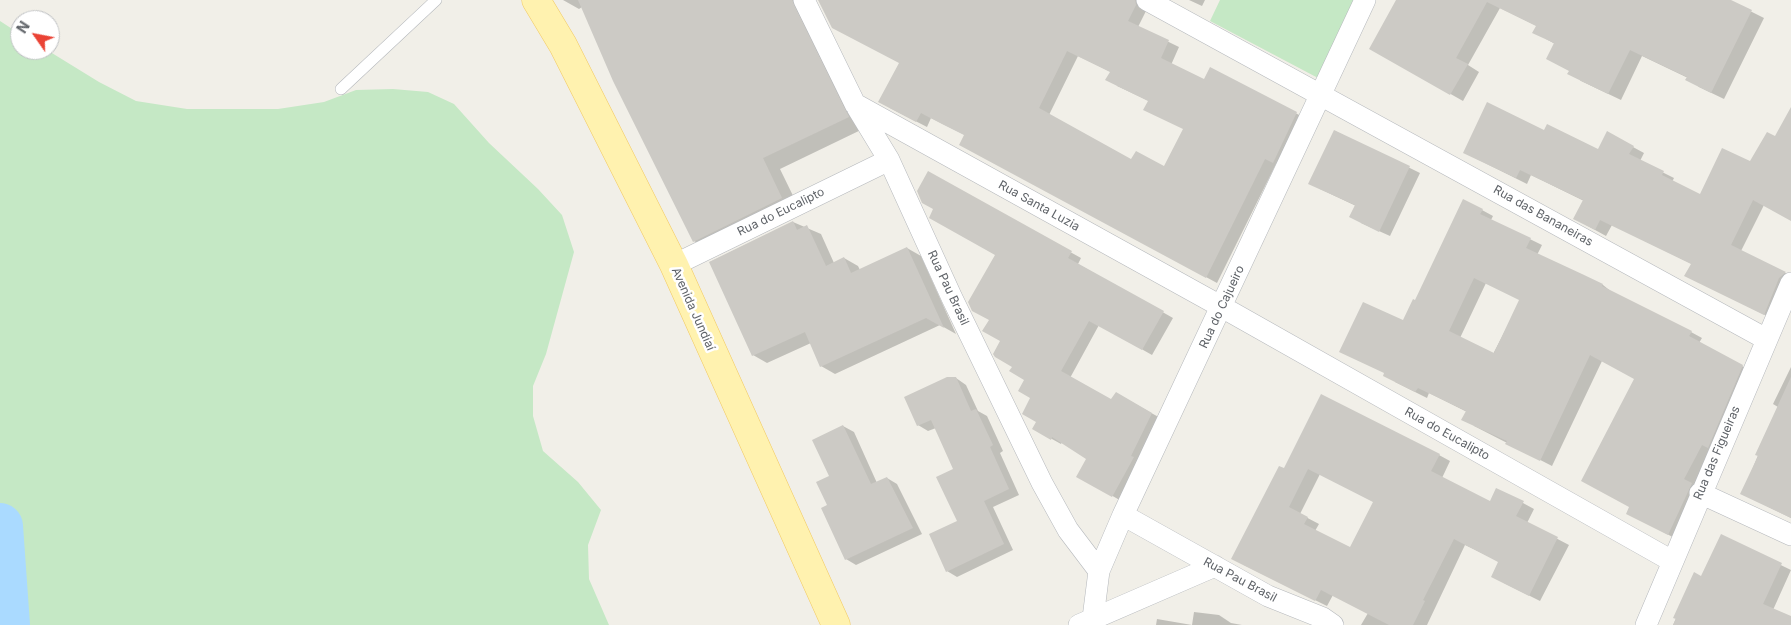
<!DOCTYPE html>
<meta charset="utf-8">
<style>
body{margin:0}
#map{position:relative;width:1791px;height:625px;overflow:hidden;background:#f1efe8;font-family:Inter,sans-serif}
canvas{display:block}
.north{position:absolute;left:10px;top:10px;width:50px;height:50px;box-sizing:border-box;background:#fff;border:1px solid #bfc1c3;border-radius:50%;rotate:303deg;font-size:14px;font-weight:700;line-height:20px;text-align:center;color:#5f6368}
.north::after{content:'';display:block;margin:auto;width:18px;height:22px;background:#ea4335;clip-path:polygon(50% 0,100% 100%,50% 72%,0 100%)}
</style>
<div id="map">
<canvas width="1791" height="625"></canvas>
<div class="north">N</div>
</div>
<script>
const ctx = document.querySelector('canvas').getContext('2d');
ctx.lineJoin = 'round';
function fill(path, color) {
  ctx.fillStyle = color;
  ctx.fill(path, 'evenodd');
}
function poly(rows) {
  const path = new Path2D();
  for (const r of rows) {
    path.moveTo(r[0], r[1]);
    for (let i = 2; i < r.length; i += 2) path.lineTo(r[i], r[i + 1]);
  }
  return path;
}
function stroke(path, color, width, dash) {
  ctx.strokeStyle = color;
  ctx.lineWidth = width;
  ctx.lineCap = dash ? 'butt' : 'round';
  ctx.setLineDash(dash || []);
  ctx.stroke(path);
}
function write(font, color, halo, rows, align = 'center') {
  ctx.font = font + ' Inter,sans-serif';
  ctx.lineWidth = 5;
  ctx.setLineDash([]);
  ctx.textBaseline = 'middle';
  ctx.strokeStyle = halo;
  ctx.fillStyle = color;
  for (const [text, x, y, turn = 0] of rows) {
    ctx.save();
    ctx.translate(x, y);
    ctx.rotate((+turn || 0) * Math.PI / 180);
    ctx.textAlign = isNaN(turn) ? turn : align;
    if (halo) ctx.strokeText(text, 0, 0);
    ctx.fillText(text, 0, 0);
    ctx.restore();
  }
}
fill(poly([
 [1220,0,1361,0,1318,78,1210,21],
 [0,21,20,34,20,50,47,50,99,82,136,101,187,109,278,109,324,102,356,90,393,89,428,92,454,104,489,143,538,189,562,215,574,252,546,354,533,386,533,416,543,451,578,482,601,510,588,545,589,579,609,625,0,625]
]), '#c5e8c5');
fill(poly([
 [563,0,806,0,865,128,780,169,799,208,711,251,694,241,582,7,579,9],
 [826,0,1147,0,1146,11,1138,27,1179,47,1171,65,1204,81,1210,69,1307,119,1276,164,1217,283,971,150,965,135,931,118,927,127,890,108,900,63],
 [1078,56,1111,72,1117,86,1149,101,1184,129,1165,167,1132,161,1049,115],
 [1189,0,1205,0,1202,6],
 [1398,0,1728,0,1764,18,1724,99,1699,87,1688,78,1642,56,1621,100,1581,81,1570,71,1555,44,1546,39,1537,26,1500,8,1468,65,1479,72,1463,101,1371,49],
 [1791,109,1791,220,1764,205,1741,251,1791,276,1775,320,1697,281,1692,264,1612,225,1606,236,1586,225,1584,201,1531,175,1527,184,1475,158,1545,132,1599,150,1633,147,1644,153,1640,161,1674,178,1672,182,1700,196,1751,163,1775,138],
 [1335,131,1420,173,1390,236,1361,223,1356,206,1320,189],
 [928,173,1081,258,1078,264,1173,318,1152,355,1099,325,1070,378,1112,401,1116,393,1162,419,1123,502,1078,476,1088,458,1062,442,1061,444,1034,429,1038,422,1026,379,1013,366,990,320,996,255,934,208],
 [1482,210,1493,216,1491,220,1542,245,1537,255,1603,285,1613,293,1691,332,1702,338,1699,343,1753,372,1680,541,1639,519,1631,507,1636,379,1602,361,1552,466,1474,426,1467,412,1429,393,1427,398,1395,382,1403,322],
 [1486,283,1521,300,1493,354,1460,338],
 [793,222,821,234,834,263,844,258,858,266,860,270,907,248,921,256,956,334,940,325,835,374,821,366,811,343,767,363,753,355,710,262],
 [1791,367,1791,518,1742,494,1778,407,1773,404],
 [956,378,966,385,978,411,987,416,1003,451,1000,453,1019,495,993,507,1013,550,957,577,947,571,958,522,955,470,936,428,928,431,918,425],
 [843,426,854,432,877,483,887,478,897,484,922,534,856,565,846,559,828,506,831,477],
 [1439,455,1450,461,1442,478,1490,502,1523,503,1534,509,1527,523,1569,545,1540,601,1504,583,1500,562,1465,545,1427,625,1361,625,1368,613,1333,595,1327,606,1244,565,1284,469],
 [1320,474,1374,502,1351,548,1315,531,1319,524,1300,514],
 [1721,536,1791,570,1773,610,1785,625,1673,625,1695,574,1702,577],
 [1194,612,1219,615,1231,623,1242,625,1156,625,1157,619,1192,625]
]), '#0003');
stroke(poly([
 [0,526,7,625]
]), '#aadaff', 46);
fill(poly([
 [578,0,792,0,849,117,763,158,782,198,693,242,613,81],
 [818,0,1135,0,1136,5,1128,21,1169,40,1161,58,1204,79,1210,67,1297,112,1273,163,1265,159,1206,278,959,145,964,135,942,124,921,113,916,122,878,102,899,63,832,28],
 [1067,51,1110,72,1105,80,1148,101,1143,110,1183,129,1164,166,1136,151,1131,159,1039,108],
 [1396,0,1731,0,1752,10,1711,93,1685,80,1687,77,1630,50,1608,94,1567,74,1569,71,1546,59,1554,43,1532,33,1536,26,1487,2,1456,58,1468,64,1450,95,1369,49],
 [1487,102,1544,130,1547,124,1598,149,1607,131,1634,146,1629,154,1664,171,1662,175,1700,194,1722,148,1750,161,1767,132,1775,136,1791,107,1791,221,1753,200,1731,245,1786,272,1779,278,1764,315,1684,276,1691,264,1600,220,1595,230,1573,219,1583,200,1520,170,1516,178,1463,153],
 [1334,130,1410,166,1379,232,1349,217,1355,205,1308,184],
 [928,171,1072,251,1068,258,1164,311,1142,350,1089,321,1061,371,1111,399,1116,392,1152,413,1131,456,1134,457,1112,497,1076,477,1086,459,1052,437,1051,440,1032,429,1036,422,1022,414,1030,398,1018,391,1024,380,1009,371,1012,367,995,357,993,354,1000,341,982,331,989,320,972,311,968,302,995,255,929,218,933,209,922,203,917,191],
 [1463,199,1483,209,1480,214,1531,238,1526,248,1582,274,1603,284,1602,286,1692,331,1689,336,1743,365,1708,448,1702,445,1684,479,1692,483,1668,535,1626,514,1629,507,1581,481,1634,379,1590,355,1540,461,1505,444,1507,441,1461,420,1466,411,1418,388,1415,392,1383,376,1384,373,1339,352,1363,302,1403,320,1413,299,1415,300],
 [1474,278,1519,300,1494,353,1449,331],
 [793,221,797,230,807,225,826,266,844,257,851,273,907,247,944,328,926,318,820,367,805,332,752,356,709,262],
 [947,377,956,377,971,411,976,409,993,445,990,447,1009,489,984,501,1004,544,946,572,929,534,957,521,936,477,953,469,931,420,917,426,904,397],
 [1791,377,1791,518,1740,494,1758,456,1755,455],
 [1321,394,1440,454,1431,471,1490,501,1496,488,1524,501,1516,516,1558,537,1529,596,1491,577,1498,562,1454,539,1423,600,1425,601,1413,625,1389,625,1321,590,1315,601,1231,559,1279,466,1284,468],
 [1308,469,1373,502,1350,547,1304,524,1308,517,1289,507],
 [843,425,871,484,887,477,913,528,845,560,821,508,827,505,816,482,829,476,812,440],
 [1721,534,1782,563,1763,604,1791,616,1791,625,1673,625,1676,619,1673,618,1694,572,1701,576]
]), '#cccac5');
const lane = poly([
 [341,89,436,0]
]);
const street = poly([
 [804,0,855,104,889,160,952,298,1042,483,1068,530,1099,571],
 [1147,0,1766,339],
 [855,104,1222,307,1672,561],
 [674,265,889,160],
 [1700,493,1791,535],
 [1123,515,1268,596,1323,618,1333,625],
 [1093,618,1099,571,1123,515,1365,0],
 [1079,625,1215,566],
 [1646,625,1791,283]
]);
const primary = poly([
 [536,0,563,45,674,265,836,625]
]);
stroke(lane, '#b5b8bc', 12);
stroke(street, '#b5b8bc', 22);
stroke(primary, '#f2c960', 29);
stroke(lane, '#fff', 11);
stroke(street, '#fff', 21);
stroke(primary, '#fff2af', 28);
write('12px', '#5f6368', '#fff', [
 ["Rua Santa Luzia",1039,206,29],
 ["Rua do Eucalipto",781,212,-26],
 ["Rua das Bananeiras",1543,216,29],
 ["Rua Pau Brasil",948,288,65],
 ["Rua do Cajueiro",1222,307,-65],
 ["Avenida Jundiaí",693,309,66],
 ["Rua do Eucalipto",1447,434,29],
 ["Rua das Figueiras",1717,453,-67],
 ["Rua Pau Brasil",1240,580,28]
]);
</script>
